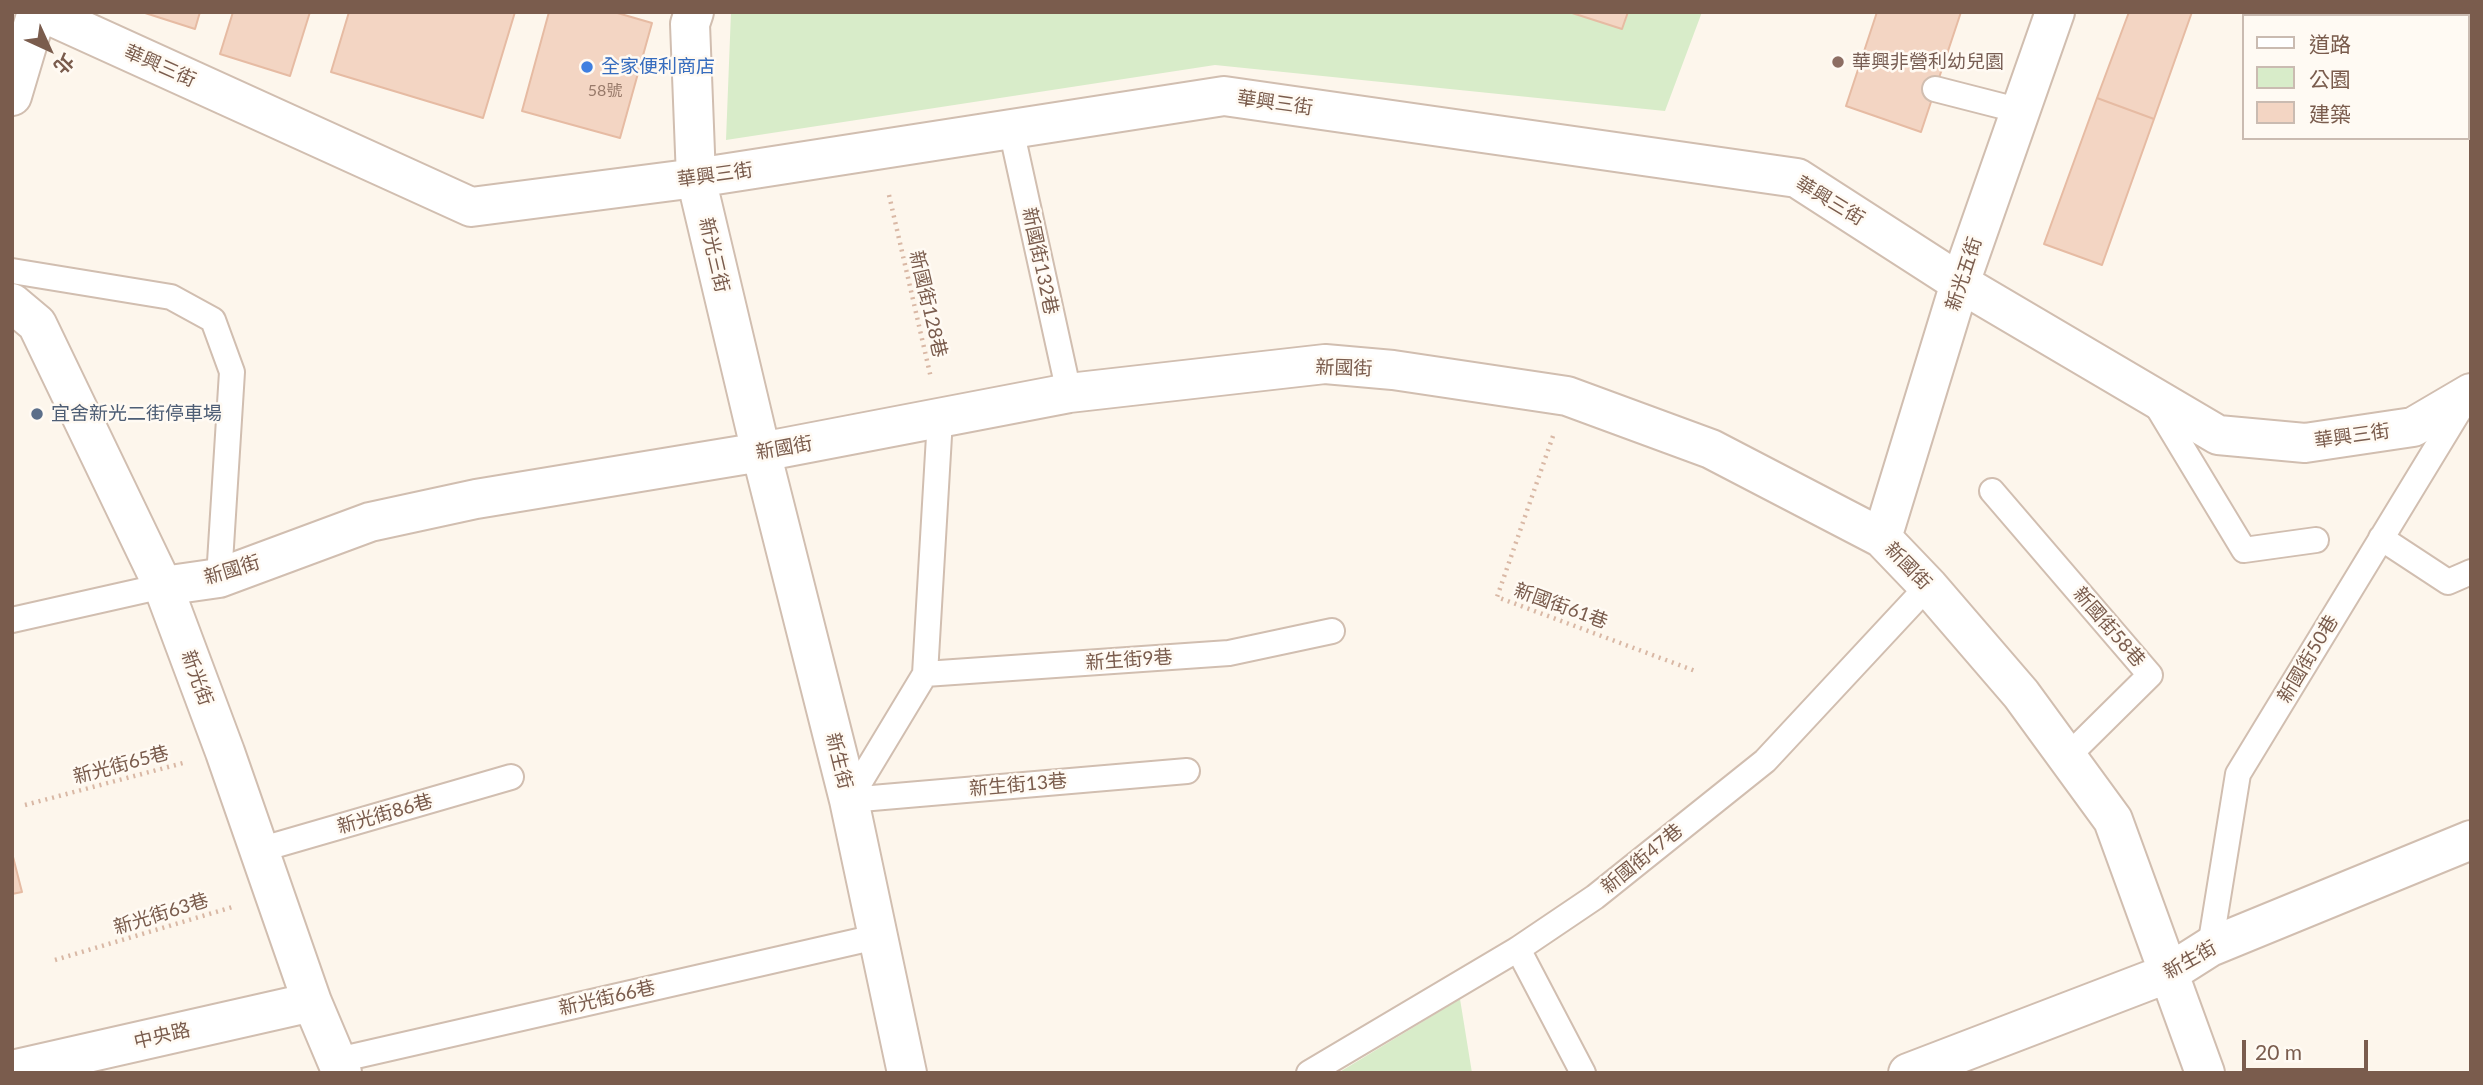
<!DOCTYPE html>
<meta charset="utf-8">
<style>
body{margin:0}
#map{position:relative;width:2483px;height:1085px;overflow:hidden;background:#fdf6ec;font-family:Lato,"Noto Sans TC",sans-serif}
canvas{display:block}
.frame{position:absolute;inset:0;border:14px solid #7a5c4d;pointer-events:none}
.legend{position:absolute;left:2242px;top:14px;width:228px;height:126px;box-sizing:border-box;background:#fffaf3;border:2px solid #cabbb1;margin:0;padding:9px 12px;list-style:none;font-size:21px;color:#7a5c4d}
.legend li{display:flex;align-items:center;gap:14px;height:35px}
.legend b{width:35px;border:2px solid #cabbb1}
.north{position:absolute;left:14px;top:14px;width:70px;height:70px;-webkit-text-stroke:5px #fffaf3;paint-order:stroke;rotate:135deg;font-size:19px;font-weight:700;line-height:28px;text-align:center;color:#7a5c4d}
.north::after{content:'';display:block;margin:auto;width:24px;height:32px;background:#7a5c4d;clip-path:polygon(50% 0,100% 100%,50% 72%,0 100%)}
.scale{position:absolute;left:2242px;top:1040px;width:126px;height:32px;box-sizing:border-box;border:4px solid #7a5c4d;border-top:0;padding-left:9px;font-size:21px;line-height:24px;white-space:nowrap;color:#7a5c4d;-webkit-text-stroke:5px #fffaf3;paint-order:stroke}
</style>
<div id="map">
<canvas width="2483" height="1085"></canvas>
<div class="frame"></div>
<ul class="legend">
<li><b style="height:9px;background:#fff"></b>道路</li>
<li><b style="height:19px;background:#d8ecc9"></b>公園</li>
<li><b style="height:19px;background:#f3d5c3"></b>建築</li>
</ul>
<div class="north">北</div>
<div class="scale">20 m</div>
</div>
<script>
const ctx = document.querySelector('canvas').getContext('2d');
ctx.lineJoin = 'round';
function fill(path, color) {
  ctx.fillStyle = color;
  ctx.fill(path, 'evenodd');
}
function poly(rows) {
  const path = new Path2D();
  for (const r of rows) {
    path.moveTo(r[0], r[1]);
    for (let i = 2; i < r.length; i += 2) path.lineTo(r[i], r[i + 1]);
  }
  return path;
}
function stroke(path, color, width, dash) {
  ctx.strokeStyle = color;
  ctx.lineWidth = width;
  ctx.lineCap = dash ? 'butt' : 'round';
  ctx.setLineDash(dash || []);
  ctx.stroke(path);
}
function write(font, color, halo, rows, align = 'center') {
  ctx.font = font + ' Lato,"Noto Sans TC",sans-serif';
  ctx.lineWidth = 5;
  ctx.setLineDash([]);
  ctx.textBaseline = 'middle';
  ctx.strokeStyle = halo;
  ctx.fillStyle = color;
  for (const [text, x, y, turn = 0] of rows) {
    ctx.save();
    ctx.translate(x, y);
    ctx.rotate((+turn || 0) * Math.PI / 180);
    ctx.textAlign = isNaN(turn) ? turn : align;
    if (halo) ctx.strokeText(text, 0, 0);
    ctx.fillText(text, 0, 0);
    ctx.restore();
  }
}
fill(poly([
 [731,12,1702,12,1665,111,1215,65,726,140],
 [1460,999,1472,1073,1338,1073]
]), '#d8ecc9');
const building = poly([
 [142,12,200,12,195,29,142,12],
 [233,12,310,12,290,76,220,54,233,12],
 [349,12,515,12,483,118,331,72,349,12],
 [549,12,614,12,652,23,620,138,522,111,549,12],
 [1569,12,1628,12,1622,29,1569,12],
 [1877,12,1961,12,1921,132,1846,106,1877,12],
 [2129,12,2192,12,2154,119,2097,98,2129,12],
 [2395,12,2448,12,2460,16,2394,16,2395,12],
 [2467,18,2471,19,2471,88,2467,87,2467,18],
 [2097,98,2154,119,2102,265,2044,244,2097,98],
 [12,853,22,892,12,894,12,853]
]);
fill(building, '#f3d5c3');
stroke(building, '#e6bba3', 2);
const lane = poly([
 [1935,89,2021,111],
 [1011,129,1069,393],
 [12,271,171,297,213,320,232,372,219,578],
 [2154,401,2244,550,2316,540],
 [1992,491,2150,675,2067,757],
 [2381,538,2448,582,2471,572],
 [12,620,163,586],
 [925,674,1229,653,1332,631],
 [849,800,925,674,940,419],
 [849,800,1187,771],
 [259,850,511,777],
 [2210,947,2238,774,2465,401],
 [1518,949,1583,1073],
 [338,1060,876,937],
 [1309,1073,1518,949,1595,897,1765,761,1928,586]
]);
const street = poly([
 [42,12,471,207,696,178,1224,96,1797,178,1960,283,2218,435,2305,443,2413,427,2471,393],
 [694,12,690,24,696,178,761,452,849,800,907,1073],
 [12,96,37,12],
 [12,303,37,324,163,586,225,752,312,1002,342,1073],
 [1882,538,1960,283,2055,12],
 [163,586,219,578,370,522,476,499,761,452,1069,393,1325,364,1393,370,1567,396,1711,449,1882,538,1928,586,2021,694,2113,820,2205,1073],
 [12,1070,312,1002],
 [1908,1073,2169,973,2210,947,2471,840]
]);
stroke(lane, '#d1beb0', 28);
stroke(street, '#d1beb0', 42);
stroke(poly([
 [889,195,931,378],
 [1553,436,1497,597,1698,672],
 [25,805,187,762],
 [55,960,236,906]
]), '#d9b8a5', 4.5, [2, 5]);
stroke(lane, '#fff', 24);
stroke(street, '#fff', 38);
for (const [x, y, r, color] of [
 [1838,62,7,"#8d6e63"],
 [587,67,7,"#3f7fe0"],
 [37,414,7,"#5c6f8a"]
]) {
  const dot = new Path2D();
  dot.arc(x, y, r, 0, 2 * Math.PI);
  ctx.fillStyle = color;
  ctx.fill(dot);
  stroke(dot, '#fffaf3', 2.5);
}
write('16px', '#987a6a', null, [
 ["58號",605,91]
]);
write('19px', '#785e54', '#fffaf3', [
 ["華興非營利幼兒園",1852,62]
], 'left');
write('19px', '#7a5c4d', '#fffaf3', [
 ["華興三街",160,66,24],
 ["華興三街",1275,103,8],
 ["華興三街",715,175,-8],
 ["華興三街",1830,201,31],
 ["新光三街",714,255,77],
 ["新國街132巷",1040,261,78],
 ["新光五街",1964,274,-72],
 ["新國街128巷",928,304,77],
 ["新國街",1344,368,2],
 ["華興三街",2352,436,-8],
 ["新國街",784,448,-10],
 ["新國街",1908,566,46],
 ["新國街",232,570,-17],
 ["新國街61巷",1561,606,20],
 ["新國街58巷",2109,627,49],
 ["新國街50巷",2308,659,-59],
 ["新生街9巷",1129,660,-4],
 ["新光街",197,678,70],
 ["新生街",839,761,76],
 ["新光街65巷",121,765,-15],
 ["新生街13巷",1018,785,-5],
 ["新光街86巷",385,814,-16],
 ["新國街47巷",1642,859,-39],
 ["新光街63巷",161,914,-17],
 ["新生街",2190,960,-29],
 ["新光街66巷",607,998,-13],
 ["中央路",162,1036,-13]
]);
write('19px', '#366cbe', '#fffaf3', [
 ["全家便利商店",601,67]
], 'left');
write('19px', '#4e5e75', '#fffaf3', [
 ["宜舍新光二街停車場",51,414]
], 'left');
</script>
